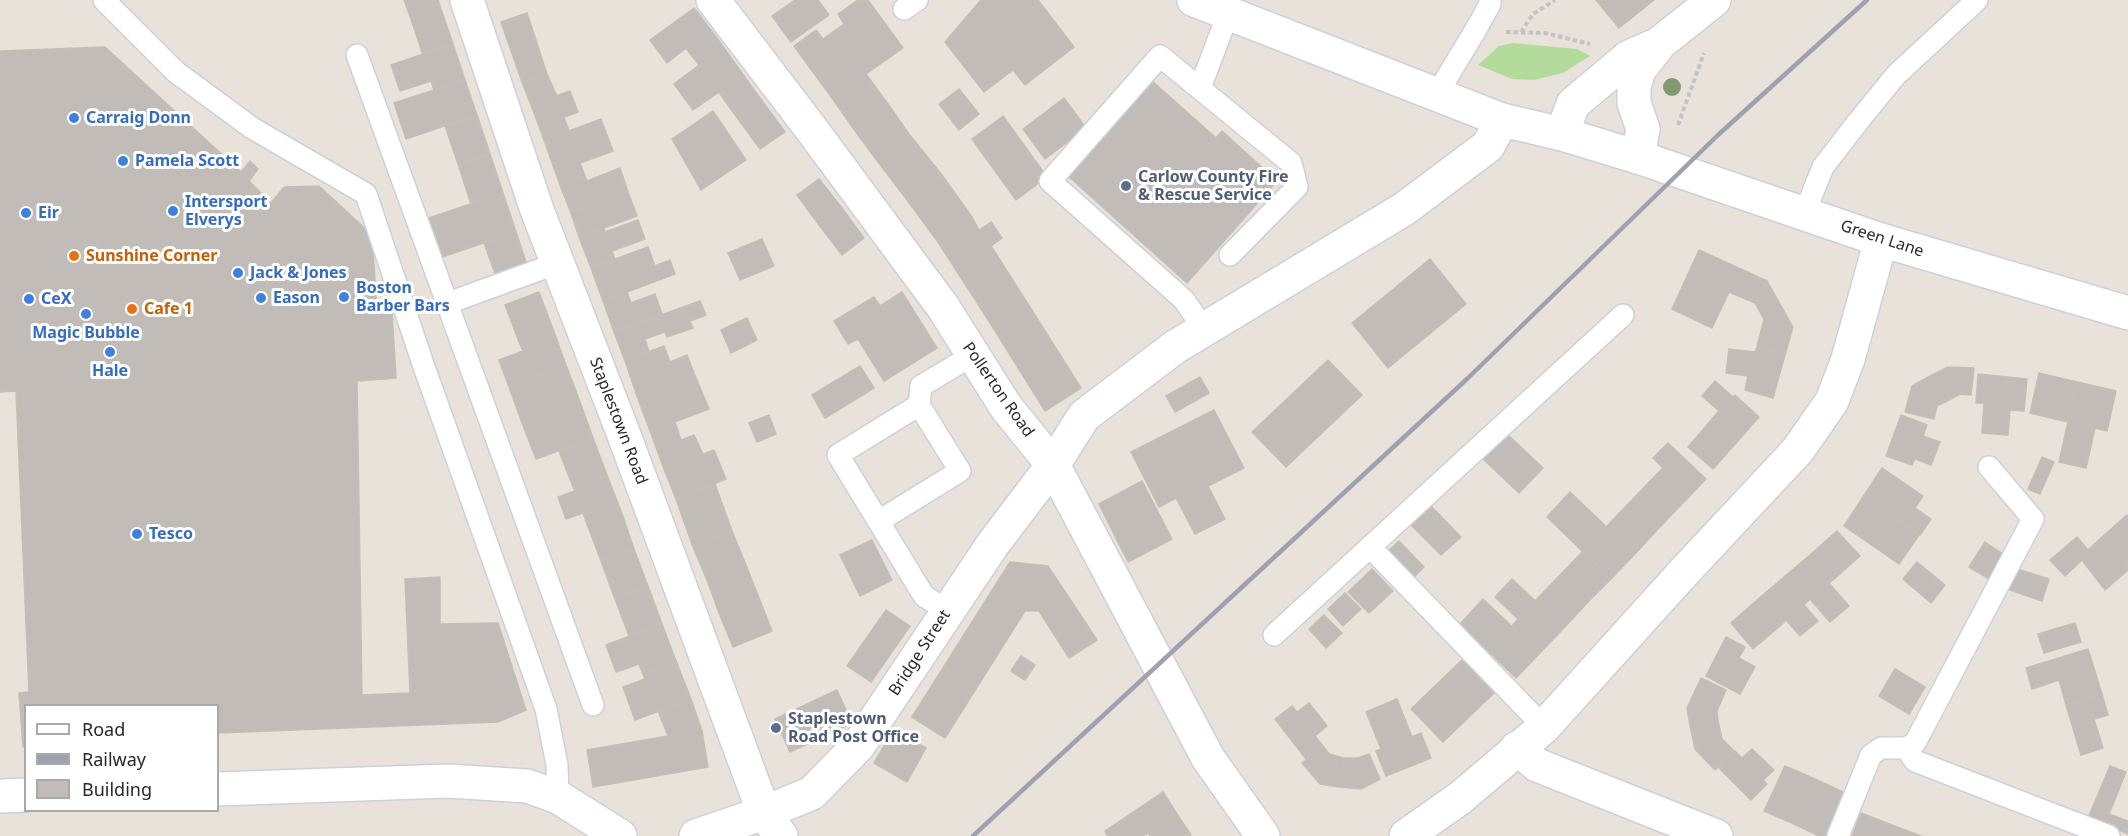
<!DOCTYPE html>
<style>
body{margin:0}
#map{position:relative;width:2128px;height:836px;overflow:hidden;background:#e9e2db;font-family:"Noto Sans",sans-serif}
canvas{display:block}
.legend{position:absolute;left:24px;top:704px;width:195px;height:108px;box-sizing:border-box;background:#fff;border:2px solid #a9a9a9;margin:0;padding:8px 10px;list-style:none;font-size:18px;color:#282828}
.legend li{display:flex;align-items:center;gap:12px;height:30px}
.legend b{width:30px;border:2px solid #a9a9a9}
</style>
<div id="map">
<canvas width="2128" height="836"></canvas>
<ul class="legend">
<li><b style="height:8px;background:#fff"></b>Road</li>
<li><b style="height:8px;background:#9ea1b0"></b>Railway</li>
<li><b style="height:16px;background:#c1bcb7"></b>Building</li>
</ul>
</div>
<script>
const ctx = document.querySelector('canvas').getContext('2d');
ctx.lineJoin = 'round';
function fill(path, color) {
  ctx.fillStyle = color;
  ctx.fill(path, 'evenodd');
}
function poly(rows) {
  const path = new Path2D();
  for (const r of rows) {
    path.moveTo(r[0], r[1]);
    for (let i = 2; i < r.length; i += 2) path.lineTo(r[i], r[i + 1]);
  }
  return path;
}
function stroke(path, color, width, dash) {
  ctx.strokeStyle = color;
  ctx.lineWidth = width;
  ctx.lineCap = dash ? 'butt' : 'round';
  ctx.setLineDash(dash || []);
  ctx.stroke(path);
}
function write(font, color, halo, rows, align = 'center') {
  ctx.font = font + ' "Noto Sans",sans-serif';
  ctx.lineWidth = 6;
  ctx.setLineDash([]);
  ctx.textBaseline = 'middle';
  ctx.strokeStyle = halo;
  ctx.fillStyle = color;
  for (const [text, x, y, turn = 0] of rows) {
    ctx.save();
    ctx.translate(x, y);
    ctx.rotate((+turn || 0) * Math.PI / 180);
    ctx.textAlign = isNaN(turn) ? turn : align;
    if (halo) ctx.strokeText(text, 0, 0);
    ctx.fillText(text, 0, 0);
    ctx.restore();
  }
}
fill(poly([
 [1513,43,1577,49,1590,56,1563,73,1534,80,1512,79,1478,65,1499,46]
]), '#b3db9c');
const building = poly([
 [404,0,438,0,441,9,411,19,404,0],
 [795,0,818,0,829,15,791,42,772,16,795,0],
 [858,0,868,0,903,48,832,98,794,46,816,30,823,39,844,24,838,14,858,0],
 [981,0,1038,0,1074,47,1025,85,1013,70,984,92,945,42,981,0],
 [1596,0,1654,0,1619,28,1596,0],
 [694,8,717,38,692,56,686,48,667,63,650,40,694,8],
 [441,9,453,44,423,55,411,19,441,9],
 [527,13,547,74,522,82,501,22,527,13],
 [717,38,749,83,725,101,719,92,693,110,674,84,699,65,692,56,717,38],
 [453,44,465,80,434,90,431,81,400,91,391,65,453,44],
 [105,47,241,172,250,161,258,169,249,181,271,203,284,187,319,186,372,235,377,313,392,313,396,378,357,381,362,695,410,693,405,579,440,577,440,624,498,623,526,710,498,722,218,733,218,706,26,706,26,747,23,747,19,693,29,692,16,391,0,392,0,51,105,47],
 [547,74,557,96,531,105,522,82,547,74],
 [866,74,888,104,853,128,832,98,866,74],
 [465,80,477,115,406,139,394,103,465,80],
 [1151,80,1216,138,1222,131,1277,181,1187,283,1067,175,1151,80],
 [749,83,785,132,760,149,725,101,749,83],
 [959,89,979,114,959,130,939,104,959,89],
 [570,91,578,112,539,126,531,105,570,91],
 [1064,98,1086,128,1045,159,1023,129,1064,98],
 [888,104,909,134,875,158,853,128,888,104],
 [713,111,746,160,701,190,672,139,713,111],
 [477,115,490,154,458,164,445,126,477,115],
 [1003,116,1047,177,1016,200,972,139,1003,116],
 [564,117,569,131,601,119,613,151,580,163,585,176,560,185,539,126,564,117],
 [909,134,942,175,907,200,875,158,909,134],
 [490,154,503,193,471,204,458,164,490,154],
 [620,168,628,192,571,213,560,185,585,176,587,181,620,168],
 [942,175,972,217,938,242,907,200,942,175],
 [819,179,842,208,819,225,797,195,819,179],
 [628,192,637,216,579,237,571,213,628,192],
 [503,193,516,232,442,257,429,218,503,193],
 [842,208,864,238,842,255,819,225,842,208],
 [972,217,979,230,991,222,1002,238,991,246,1000,260,965,284,938,242,972,217],
 [638,220,645,239,612,251,615,260,591,268,579,237,604,228,605,232,638,220],
 [516,232,529,271,498,282,484,243,516,232],
 [762,239,774,266,740,280,728,253,762,239],
 [648,247,655,266,670,260,675,274,603,301,591,268,648,247],
 [1699,250,1767,281,1755,303,1729,292,1712,328,1672,309,1699,250],
 [1430,259,1466,304,1388,368,1352,323,1430,259],
 [1000,260,1028,304,992,326,965,284,1000,260],
 [1767,281,1793,327,1785,355,1757,347,1764,319,1755,303,1767,281],
 [539,292,553,329,519,342,505,305,539,292],
 [627,292,631,303,655,294,662,314,614,332,603,301,627,292],
 [902,292,937,348,884,381,858,339,848,344,834,321,874,297,880,306,902,292],
 [700,301,706,315,690,321,693,328,667,337,665,332,645,339,649,352,625,361,614,332,700,301],
 [1028,304,1081,388,1045,411,992,326,1028,304],
 [747,318,757,340,731,353,721,330,747,318],
 [553,329,566,365,509,387,499,360,523,351,519,342,553,329],
 [664,346,670,362,687,355,694,373,637,396,625,361,664,346],
 [1757,347,1785,355,1773,398,1745,390,1748,376,1726,373,1729,349,1755,352,1757,347],
 [1328,360,1362,395,1286,467,1252,432,1328,360],
 [566,365,580,402,522,423,509,387,566,365],
 [860,366,874,388,825,418,812,395,860,366],
 [1948,367,1974,368,1971,395,1960,394,1947,401,1932,375,1948,367],
 [694,373,709,409,650,431,637,396,694,373],
 [2039,373,2077,382,2068,422,2030,413,2039,373],
 [1978,374,2027,379,2024,411,2010,410,2008,435,1982,433,1984,403,1976,403,1978,374],
 [1932,375,1947,401,1937,406,1934,419,1905,412,1912,386,1932,375],
 [1200,377,1209,393,1175,412,1166,396,1200,377],
 [1715,381,1733,397,1735,395,1759,417,1737,442,1712,419,1719,411,1702,396,1715,381],
 [2077,382,2116,391,2107,431,2095,428,2086,468,2059,462,2077,382],
 [580,402,593,438,536,459,522,423,580,402],
 [1214,410,1244,468,1208,486,1225,519,1195,534,1176,498,1159,507,1131,452,1214,410],
 [769,415,776,434,757,442,749,423,769,415],
 [1901,415,1927,425,1923,436,1940,442,1931,465,1915,459,1912,465,1886,456,1901,415],
 [1712,419,1737,442,1713,469,1688,447,1712,419],
 [675,422,681,440,657,450,650,431,675,422],
 [1507,434,1543,468,1519,493,1483,459,1507,434],
 [694,435,703,454,664,469,657,450,694,435],
 [593,438,607,475,573,487,559,451,593,438],
 [1668,443,1706,479,1682,504,1654,477,1663,468,1653,458,1668,443],
 [714,450,726,479,676,499,664,469,714,450],
 [2042,457,2054,462,2040,494,2028,489,2042,457],
 [1882,468,1923,496,1915,508,1931,519,1920,535,1863,497,1882,468],
 [607,475,621,511,587,524,583,513,566,519,558,497,575,491,573,487,607,475],
 [1654,477,1682,504,1658,529,1630,502,1654,477],
 [1142,481,1172,539,1128,562,1099,504,1142,481],
 [715,484,732,531,693,547,676,499,715,484],
 [1570,492,1635,554,1611,579,1547,517,1570,492],
 [1863,497,1919,535,1899,564,1844,526,1863,497],
 [1630,502,1658,529,1635,554,1606,527,1630,502],
 [1431,506,1461,537,1441,555,1411,525,1431,506],
 [621,511,634,549,601,561,587,524,621,511],
 [2127,515,2128,517,2128,566,2102,537,2127,515],
 [732,531,746,565,707,580,693,547,732,531],
 [1837,531,1860,556,1833,580,1811,554,1837,531],
 [2077,537,2088,550,2102,537,2128,566,2128,570,2105,590,2082,560,2065,576,2050,560,2077,537],
 [872,540,892,580,860,596,840,555,872,540],
 [1399,541,1424,567,1410,581,1385,554,1399,541],
 [1985,542,2006,556,1991,580,1969,567,1985,542],
 [634,549,648,586,615,599,601,561,634,549],
 [1583,551,1611,579,1587,603,1559,576,1583,551],
 [1811,554,1833,580,1829,583,1849,606,1830,622,1810,599,1806,603,1784,577,1811,554],
 [1010,562,1048,566,1097,640,1069,658,1039,611,1025,611,945,738,912,717,1010,562],
 [1917,562,1945,585,1931,603,1903,579,1917,562],
 [746,565,759,598,719,613,707,580,746,565],
 [1372,569,1393,591,1369,613,1348,592,1372,569],
 [2017,569,2049,579,2042,601,2010,590,2017,569],
 [1559,576,1587,603,1564,628,1535,601,1559,576],
 [1784,577,1806,603,1804,605,1818,621,1800,636,1786,620,1780,626,1757,600,1784,577],
 [1512,579,1564,628,1540,653,1512,626,1518,619,1495,597,1512,579],
 [648,586,662,624,629,636,615,599,648,586],
 [1345,593,1361,609,1343,626,1328,609,1345,593],
 [759,598,772,631,733,647,719,613,759,598],
 [1483,599,1540,653,1516,678,1460,624,1483,599],
 [1757,600,1780,626,1753,649,1731,623,1757,600],
 [886,610,910,626,871,682,847,666,886,610],
 [1324,615,1342,633,1326,648,1309,629,1324,615],
 [2075,623,2081,642,2044,653,2038,634,2075,623],
 [662,624,676,661,643,674,639,664,616,672,606,645,662,624],
 [1726,637,1745,647,1739,658,1755,667,1740,694,1706,676,1726,637],
 [2088,649,2102,694,2066,705,2059,680,2032,689,2026,668,2088,649],
 [1021,656,1035,665,1025,680,1011,671,1021,656],
 [1462,660,1494,693,1469,717,1437,684,1462,660],
 [676,661,691,699,635,720,623,687,645,679,643,674,676,661],
 [1895,669,1925,687,1909,714,1879,696,1895,669],
 [1701,678,1726,690,1717,711,1718,721,1690,725,1687,708,1701,678],
 [1437,684,1469,717,1443,742,1411,709,1437,684],
 [837,690,852,723,790,752,775,719,837,690],
 [2102,694,2108,715,2094,719,2103,748,2081,755,2066,705,2102,694],
 [691,699,702,731,708,767,593,787,587,750,668,736,658,711,691,699],
 [1397,699,1412,737,1421,733,1431,758,1386,776,1376,751,1381,749,1366,712,1397,699],
 [1309,703,1327,726,1315,736,1323,746,1306,759,1275,719,1292,706,1297,712,1309,703],
 [1718,721,1722,739,1734,751,1715,770,1695,749,1690,725,1718,721],
 [894,729,926,748,907,782,874,763,894,729],
 [1323,746,1329,754,1344,758,1339,787,1320,784,1302,763,1323,746],
 [1752,749,1774,770,1763,780,1767,784,1751,800,1719,768,1735,751,1742,758,1752,749],
 [1369,754,1380,779,1361,789,1339,787,1344,758,1358,758,1369,754],
 [1785,766,1815,779,1794,824,1764,811,1785,766],
 [2110,766,2126,772,2105,824,2088,818,2110,766],
 [1815,779,1845,793,1825,836,1819,836,1794,824,1815,779],
 [1163,792,1177,814,1143,836,1108,836,1105,831,1163,792],
 [1861,813,1892,825,1888,836,1852,836,1861,813],
 [1177,814,1191,835,1150,836,1148,833,1177,814],
 [2109,814,2128,821,2128,834,2105,824,2109,814],
 [1892,825,1921,836,1888,836,1892,825]
]);
fill(building, '#c1bcb7');
stroke(building, '#c4beb5', 1.5);
const service = poly([
 [104,0,176,72,252,128,366,194,423,364,546,709,557,765,558,797],
 [904,9,917,0],
 [357,55,593,705],
 [1200,88,1228,14],
 [1437,94,1475,31,1490,4,1490,0],
 [1804,214,1823,167,1857,123,1896,75,1977,0],
 [448,303,558,263],
 [1204,329,1184,300,1050,181,1160,56,1291,163,1297,187,1230,255],
 [919,405,921,386,973,355],
 [879,521,960,471,919,405,838,455,924,596,948,611],
 [1370,547,1544,727],
 [1274,635,1623,315],
 [1906,748,1915,761,2109,836],
 [1838,836,1871,755,1881,748,1906,748,1915,743,2033,519,1989,467]
]);
const minor = poly([
 [1517,748,1537,765,1716,836],
 [1406,836,1460,798,1544,727,1684,572,1798,450,1832,401,1848,359,1881,240]
]);
const tertiary = poly([
 [1562,134,1573,104,1629,57,1652,47],
 [1638,157,1643,129,1634,103,1634,87,1639,70,1660,43,1714,0],
 [218,789,448,781,527,786,558,797,620,836],
 [0,796,26,795],
 [696,836,764,813,812,793,858,746,993,544,1053,465,1084,416,1175,347,1404,209,1488,146,1502,120]
]);
const secondary = poly([
 [467,0,537,210,624,435,764,813,781,836],
 [713,0,812,130,943,307,1006,407,1053,465,1208,758,1263,836],
 [1194,0,1502,120,1562,134,1638,157,1881,240,2128,313]
]);
stroke(service, '#cdd0db', 24);
stroke(minor, '#cdd0db', 36);
stroke(tertiary, '#cdd0db', 36);
stroke(secondary, '#cdd0db', 36);
stroke(poly([
 [1506,32,1545,33,1590,44],
 [1521,32,1533,14,1555,0],
 [1678,125,1704,53]
]), '#c3c3c3', 4, [4.5, 3]);
stroke(service, '#fff', 21);
stroke(minor, '#fff', 33);
stroke(tertiary, '#fff', 33);
stroke(secondary, '#fff', 33);
stroke(poly([
 [973,836,1468,378,1718,135,1867,0]
]), '#9ea1b0', 4.5);
ctx.fillStyle = '#829974';
for (const [x, y] of [
 [1672,87]
]) {
  ctx.beginPath();
  ctx.arc(x, y, 9, 0, 2 * Math.PI);
  ctx.fill();
}
for (const [x, y, r, color] of [
 [74,118,6,"#3f7fe0"],
 [123,161,6,"#3f7fe0"],
 [1126,186,6,"#5c6f8a"],
 [173,211,6,"#3f7fe0"],
 [26,213,6,"#3f7fe0"],
 [74,256,6,"#e8710a"],
 [238,273,6,"#3f7fe0"],
 [344,297,6,"#3f7fe0"],
 [261,298,6,"#3f7fe0"],
 [29,299,6,"#3f7fe0"],
 [132,309,6,"#e8710a"],
 [86,314,6,"#3f7fe0"],
 [110,352,6,"#3f7fe0"],
 [137,534,6,"#3f7fe0"],
 [776,728,6,"#5c6f8a"]
]) {
  const dot = new Path2D();
  dot.arc(x, y, r, 0, 2 * Math.PI);
  ctx.fillStyle = color;
  ctx.fill(dot);
  stroke(dot, '#fff', 2);
}
write('bold 16px', '#366cbe', '#fff', [
 ["Carraig Donn",86,118],
 ["Pamela Scott",135,161],
 ["Intersport",185,202],
 ["Elverys",185,220],
 ["Eir",38,213],
 ["Jack & Jones",250,273],
 ["Boston",356,288],
 ["Barber Bars",356,306],
 ["Eason",273,298],
 ["CeX",41,299],
 ["Magic Bubble",86,333,"center"],
 ["Hale",110,371,"center"],
 ["Tesco",149,534]
], 'left');
write('bold 16px', '#4e5e75', '#fff', [
 ["Carlow County Fire",1138,177],
 ["& Rescue Service",1138,195],
 ["Staplestown",788,719],
 ["Road Post Office",788,737]
], 'left');
write('16px', '#282828', '#fff', [
 ["Green Lane",1882,239,18],
 ["Pollerton Road",998,390,55],
 ["Staplestown Road",618,421,69],
 ["Bridge Street",920,653,-57]
]);
write('bold 16px', '#c56008', '#fff', [
 ["Sunshine Corner",86,256],
 ["Cafe 1",144,309]
], 'left');
</script>
